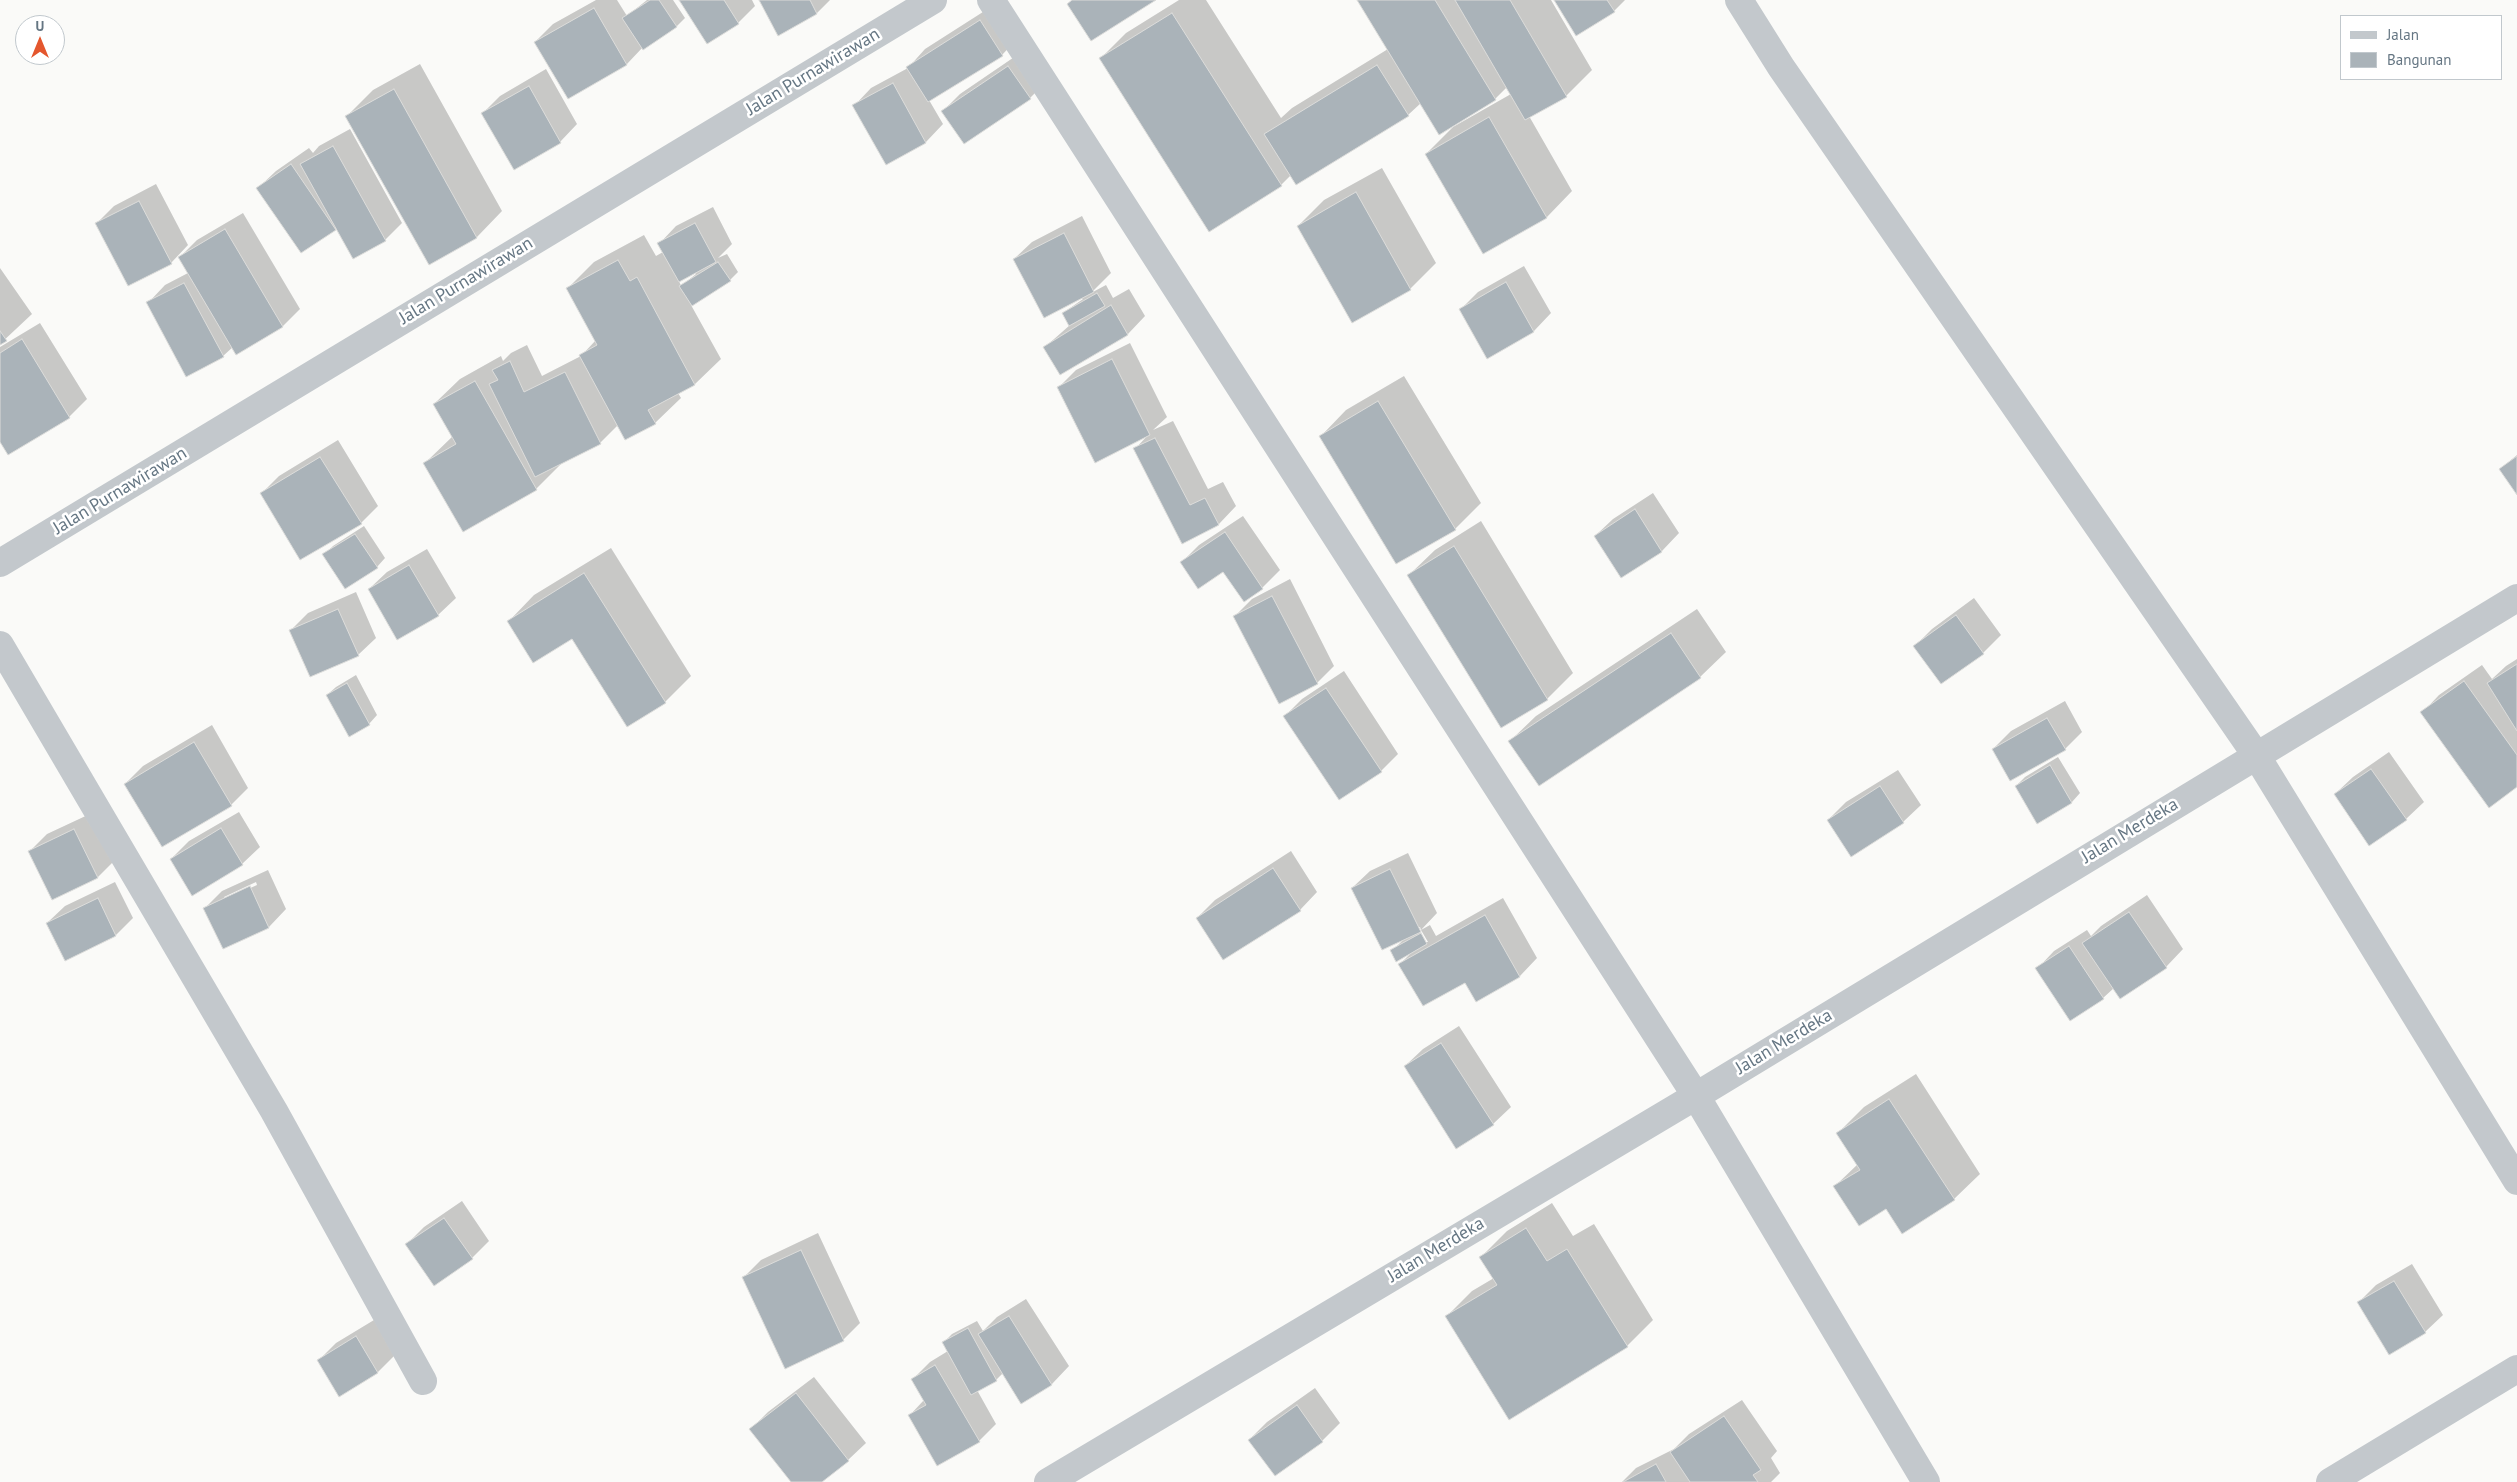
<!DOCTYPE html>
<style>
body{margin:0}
#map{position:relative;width:2517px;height:1482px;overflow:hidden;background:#fafaf8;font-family:"PT Sans",sans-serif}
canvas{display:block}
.legend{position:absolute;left:2340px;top:15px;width:162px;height:65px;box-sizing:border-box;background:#fff;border:1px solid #c1c8cd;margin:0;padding:6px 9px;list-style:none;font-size:15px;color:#657683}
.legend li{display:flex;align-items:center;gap:10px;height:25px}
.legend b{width:25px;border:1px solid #c1c8cd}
.north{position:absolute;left:15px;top:15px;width:50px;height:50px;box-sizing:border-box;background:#fff;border:1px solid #c1c8cd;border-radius:50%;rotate:0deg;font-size:14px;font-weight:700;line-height:20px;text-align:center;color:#657683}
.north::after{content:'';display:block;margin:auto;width:18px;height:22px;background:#e4572e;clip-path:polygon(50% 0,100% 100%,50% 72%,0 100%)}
</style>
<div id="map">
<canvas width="2517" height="1482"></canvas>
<ul class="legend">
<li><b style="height:6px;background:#c3c8cc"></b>Jalan</li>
<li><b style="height:14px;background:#aab3b9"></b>Bangunan</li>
</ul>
<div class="north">U</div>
</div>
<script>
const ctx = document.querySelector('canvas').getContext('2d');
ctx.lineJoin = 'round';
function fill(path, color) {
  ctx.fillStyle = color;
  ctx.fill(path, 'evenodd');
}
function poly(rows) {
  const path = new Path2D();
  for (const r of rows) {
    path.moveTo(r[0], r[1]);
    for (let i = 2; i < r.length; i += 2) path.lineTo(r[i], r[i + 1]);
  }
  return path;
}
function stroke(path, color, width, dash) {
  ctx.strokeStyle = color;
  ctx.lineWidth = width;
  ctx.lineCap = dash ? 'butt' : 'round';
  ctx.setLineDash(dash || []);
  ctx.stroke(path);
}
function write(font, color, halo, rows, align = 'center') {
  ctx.font = font + ' "PT Sans",sans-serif';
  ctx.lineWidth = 5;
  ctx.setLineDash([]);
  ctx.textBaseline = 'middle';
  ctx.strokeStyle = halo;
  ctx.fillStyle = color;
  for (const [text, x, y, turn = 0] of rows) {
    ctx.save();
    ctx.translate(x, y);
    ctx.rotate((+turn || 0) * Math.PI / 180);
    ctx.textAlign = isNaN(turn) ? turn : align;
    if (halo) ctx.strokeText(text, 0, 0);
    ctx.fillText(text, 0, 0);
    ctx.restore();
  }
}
fill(poly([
 [596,0,617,0,627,16,647,0,673,0,685,18,677,26,643,47,627,64,568,98,535,42,553,24],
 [681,0,752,0,755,6,738,23],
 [760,0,830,0,817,13],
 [1179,0,1206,0,1281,118,1292,108,1388,49,1358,0,1551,0,1592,70,1566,96,1529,116,1572,191,1547,217,1484,252,1426,154,1453,127,1511,94,1507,87,1495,99,1421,103,1408,115,1297,183,1291,175,1281,185,1100,59,1126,33],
 [1555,0,1625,0,1614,11],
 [997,3,1019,37,1002,55,929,100,943,124,926,142,887,163,854,106,871,88,908,68,925,49],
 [1026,49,1047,81,1030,98,943,111,960,94],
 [420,64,502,211,477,237,429,263,347,116,373,90],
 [546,69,577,124,560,142,483,113,500,96],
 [350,129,402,223,385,240,337,227,335,229,258,188,276,171,309,148,313,153,319,146],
 [1382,168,1436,263,1410,289,1352,321,1298,226,1324,200],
 [156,184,188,245,171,263,96,224,114,206],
 [713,207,732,244,718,258,727,254,738,272,730,280,691,305,721,359,695,384,678,393,681,398,655,423,618,425,600,443,562,463,536,489,464,531,425,463,453,436,434,404,460,379,501,356,503,361,511,353,527,345,542,376,581,356,596,340,568,288,594,262,644,235,656,256,663,252,659,244,676,226],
 [695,272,696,274,681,286,679,281],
 [243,213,300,309,283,326,237,354,233,347,223,356,148,303,165,285,188,273,179,258,197,240],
 [1082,216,1111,273,1091,293,1106,285,1113,298,1129,289,1145,316,1128,334,1061,374,1045,347,1070,325,1063,313,1083,299,1014,259,1032,242],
 [1524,266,1551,313,1534,331,1488,357,1461,309,1478,292],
 [0,268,32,314,0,344],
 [40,323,87,399,69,417,8,453,1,442,0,443,0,347],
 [1130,343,1167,417,1153,430,1173,421,1208,489,1223,482,1236,506,1219,524,1182,542,1135,449,1148,435,1059,387,1076,370],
 [1404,376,1481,503,1455,529,1321,436,1346,410],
 [338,440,378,506,361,523,261,494,279,476],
 [2517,455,2517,492,2500,469],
 [1653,493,1679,533,1662,551,1622,577,1595,536,1613,519],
 [1243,516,1280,570,1262,588,1244,600,1224,570,1181,563,1199,545],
 [1481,521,1573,673,1547,699,1409,575,1435,550],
 [364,526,385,558,377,567,324,555,333,546],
 [611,548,691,676,665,702,573,637,509,621,534,595],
 [427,549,456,598,438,615,369,589,387,572],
 [1290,579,1334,666,1317,683,1235,616,1252,599],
 [356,592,376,638,358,655,291,630,308,613],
 [1974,598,2001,635,1983,653,1941,683,1915,646,1932,629],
 [1697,609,1726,652,1700,677,1510,741,1536,716],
 [2517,659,2517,786,2422,713,2439,695,2482,665,2492,679,2506,666],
 [1344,671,1398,754,1381,771,1285,716,1302,699],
 [356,675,377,715,369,724,327,695,336,687],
 [2065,701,2082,732,2065,749,1993,749,2011,731],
 [212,725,248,788,231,805,125,784,143,766],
 [2389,752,2424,802,2406,819,2335,794,2353,777],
 [2058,757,2080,793,2072,802,2038,822,2016,786,2025,777],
 [1898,770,1921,805,1903,822,1828,820,1846,802],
 [239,812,260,847,242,864,171,859,189,841],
 [92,813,115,860,98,877,53,898,30,851,47,834],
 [1291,851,1317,892,1300,910,1197,918,1215,900],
 [1408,853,1437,913,1421,930,1420,927,1417,928,1425,942,1428,942,1421,930,1430,925,1436,936,1503,898,1537,958,1520,976,1476,1000,1466,981,1400,964,1411,953,1392,951,1404,939,1352,888,1370,871],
 [268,870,286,909,269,927,223,947,205,908,222,891],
 [256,882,257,885,224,900,224,897],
 [115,882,133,918,116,935,65,959,47,923,65,906],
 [2147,895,2183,949,2166,967,2114,988,2103,998,2037,969,2054,951,2087,930,2091,936,2101,926],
 [1459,1026,1511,1107,1493,1124,1405,1066,1423,1049],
 [1916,1074,1980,1174,1954,1199,1886,1207,1835,1186,1858,1164,1838,1133,1864,1107],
 [462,1201,489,1241,472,1258,407,1244,424,1227],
 [1552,1203,1573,1236,1594,1224,1653,1320,1627,1346,1447,1316,1472,1291,1494,1278,1481,1257,1507,1231],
 [818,1233,860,1323,843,1340,743,1278,761,1260],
 [2412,1264,2443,1315,2425,1332,2359,1302,2376,1285],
 [1026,1299,1069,1366,1052,1384,1022,1402,1003,1373,996,1380,977,1390,996,1424,979,1441,909,1416,924,1400,913,1379,930,1362,948,1351,943,1343,952,1334,977,1321,983,1331,997,1317],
 [374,1320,395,1355,378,1372,340,1395,319,1360,336,1343],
 [814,1377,866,1443,848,1460,819,1482,793,1482,751,1429,768,1412],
 [1315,1388,1340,1423,1322,1441,1275,1475,1249,1440,1267,1422],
 [1742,1400,1777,1451,1771,1458,1780,1473,1771,1482,1622,1482,1636,1468,1674,1449,1689,1434]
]), '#0003');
const building = poly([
 [650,0,659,0,677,27,643,50,622,18,650,0],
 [679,0,724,0,739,24,707,44,679,0],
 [759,0,810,0,817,14,778,36,759,0],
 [1072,0,1156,0,1091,41,1067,4,1072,0],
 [1357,0,1435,0,1496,100,1439,135,1357,0],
 [1455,0,1510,0,1567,97,1525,120,1455,0],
 [1554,0,1607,0,1615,12,1576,36,1554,0],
 [594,8,627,65,568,99,534,42,594,8],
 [1172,13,1282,186,1209,232,1099,58,1172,13],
 [980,20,1003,56,928,102,906,67,980,20],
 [1377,65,1409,116,1296,185,1264,134,1377,65],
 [1008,66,1031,99,964,144,941,111,1008,66],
 [893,83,926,143,886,165,852,105,893,83],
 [529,86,561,143,514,170,481,113,529,86],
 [394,89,477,238,429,265,345,116,394,89],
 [1489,117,1547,218,1483,254,1425,154,1489,117],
 [333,146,386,241,353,259,300,164,333,146],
 [291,164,336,230,301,253,256,188,291,164],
 [1356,192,1411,290,1352,323,1297,226,1356,192],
 [139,201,172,264,128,286,95,223,139,201],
 [695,223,716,262,679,282,657,243,695,223],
 [225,229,283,327,236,355,178,257,225,229],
 [1064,233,1094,292,1044,318,1013,259,1064,233],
 [618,260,630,281,637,277,695,385,648,410,656,424,625,440,579,355,597,345,566,288,618,260],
 [718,262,731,281,692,306,679,286,718,262],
 [1506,282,1534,332,1487,359,1459,309,1506,282],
 [184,283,224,357,186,377,146,302,184,283],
 [1097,293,1105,306,1069,326,1062,313,1097,293],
 [1111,305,1128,335,1060,375,1043,347,1111,305],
 [0,331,7,341,0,345,0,331],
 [22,339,70,418,8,455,0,442,0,353,22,339],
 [1112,359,1150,435,1095,463,1057,387,1112,359],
 [510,361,524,392,565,372,601,444,535,477,489,384,498,380,492,370,510,361],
 [475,381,537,490,463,532,423,463,456,444,433,404,475,381],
 [1378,401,1456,530,1396,564,1319,436,1378,401],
 [1155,438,1190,505,1205,498,1219,525,1182,544,1133,448,1155,438],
 [2517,456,2517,495,2499,469,2517,456],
 [320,457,362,524,300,560,260,493,320,457],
 [1635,509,1662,552,1621,578,1594,536,1635,509],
 [1225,532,1263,589,1244,602,1223,572,1198,589,1180,562,1225,532],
 [355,534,378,568,345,589,322,554,355,534],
 [1454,546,1548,700,1501,728,1407,575,1454,546],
 [409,565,439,616,397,640,368,589,409,565],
 [584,573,666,703,627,727,572,639,533,663,507,621,584,573],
 [1272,596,1318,684,1279,704,1233,616,1272,596],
 [338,609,359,656,310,677,289,630,338,609],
 [1956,615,1984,654,1941,684,1913,646,1956,615],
 [1671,633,1701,678,1539,786,1508,741,1671,633],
 [2517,664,2517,731,2487,683,2517,664],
 [2464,681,2517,755,2517,787,2489,808,2420,712,2464,681],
 [347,683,370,725,349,737,326,695,347,683],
 [1326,688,1382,772,1339,800,1283,716,1326,688],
 [2047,718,2066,750,2010,781,1992,749,2047,718],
 [194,742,232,806,162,847,124,784,194,742],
 [2050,765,2072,803,2037,824,2015,786,2050,765],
 [2371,769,2407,820,2369,846,2334,794,2371,769],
 [1880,786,1904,823,1851,857,1827,820,1880,786],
 [221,828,243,865,192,896,170,859,221,828],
 [74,829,98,878,52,900,28,851,74,829],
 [1273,868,1301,911,1223,960,1196,918,1273,868],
 [1390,869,1421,932,1382,950,1351,888,1390,869],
 [250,886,269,928,223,949,203,908,250,886],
 [98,898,116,936,65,961,46,923,98,898],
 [2129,912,2167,968,2120,999,2082,943,2129,912],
 [1485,915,1520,977,1476,1002,1465,983,1423,1006,1398,964,1485,915],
 [1421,933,1427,944,1396,962,1390,950,1421,933],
 [2069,946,2104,999,2070,1021,2035,968,2069,946],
 [1441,1043,1494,1125,1456,1149,1404,1066,1441,1043],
 [1889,1099,1955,1200,1902,1234,1886,1209,1859,1226,1833,1186,1860,1170,1836,1133,1889,1099],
 [444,1218,473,1259,434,1286,405,1244,444,1218],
 [1526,1228,1547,1261,1567,1249,1628,1347,1509,1420,1445,1316,1497,1285,1479,1257,1526,1228],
 [801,1250,844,1341,785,1369,742,1277,801,1250],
 [2394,1281,2426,1333,2389,1355,2357,1302,2394,1281],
 [1009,1316,1052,1385,1021,1404,978,1334,1009,1316],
 [968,1328,997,1381,971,1395,942,1342,968,1328],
 [356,1336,378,1373,339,1397,317,1360,356,1336],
 [935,1365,980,1442,937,1466,908,1415,926,1405,911,1379,935,1365],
 [796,1393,849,1461,822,1482,791,1482,749,1429,796,1393],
 [1297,1405,1323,1442,1275,1476,1248,1440,1297,1405],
 [1724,1416,1761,1470,1753,1475,1758,1482,1690,1482,1670,1452,1724,1416],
 [1656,1464,1666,1482,1623,1482,1656,1464]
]);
fill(building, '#aab3b9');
stroke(building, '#dcdcda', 1);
stroke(poly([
 [991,0,1696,1096,1926,1482],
 [1739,0,1781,67,2256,755,2517,1181],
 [0,563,933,0],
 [0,645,274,1111,423,1381],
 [1048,1482,1696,1096,2517,598],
 [2330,1482,2517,1369]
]), '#c3c8cc', 28);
write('18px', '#657683', '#fff', [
 ["Jalan Purnawirawan",813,72,-31],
 ["Jalan Purnawirawan",466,281,-31],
 ["Jalan Purnawirawan",120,491,-31],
 ["Jalan Merdeka",2130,831,-31],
 ["Jalan Merdeka",1784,1042,-31],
 ["Jalan Merdeka",1436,1250,-31]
]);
</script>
